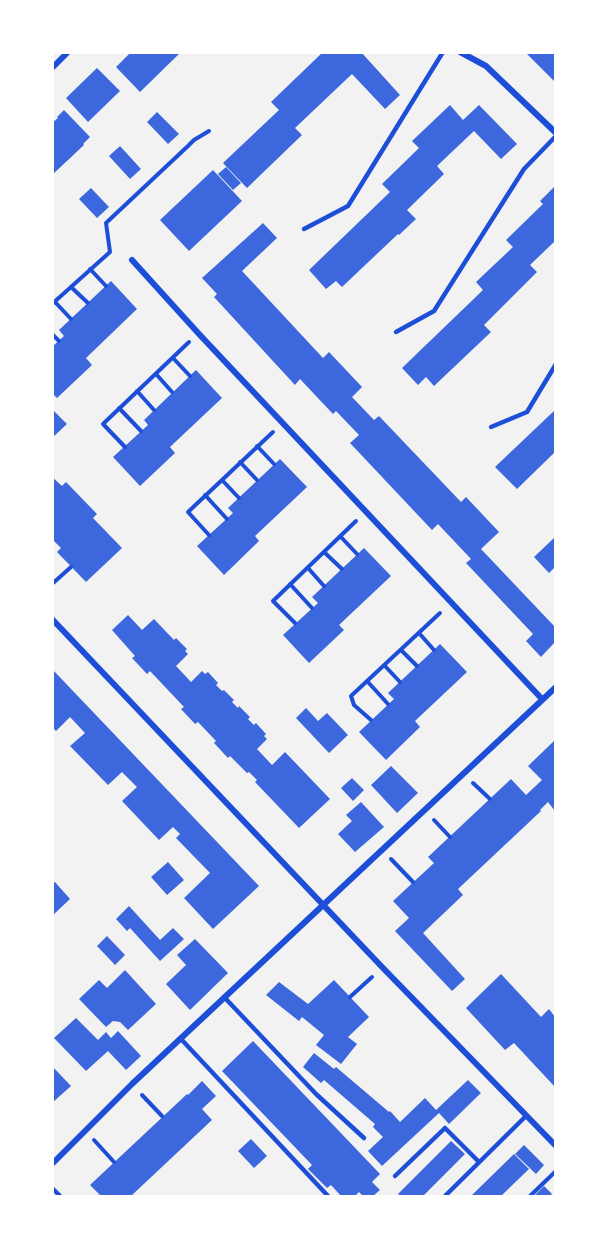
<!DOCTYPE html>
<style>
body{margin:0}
#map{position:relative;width:608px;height:1249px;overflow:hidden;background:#f2f2f2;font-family:Karla,sans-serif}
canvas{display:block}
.frame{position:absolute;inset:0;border:54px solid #fff;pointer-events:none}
</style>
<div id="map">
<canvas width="608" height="1249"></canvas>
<div class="frame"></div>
</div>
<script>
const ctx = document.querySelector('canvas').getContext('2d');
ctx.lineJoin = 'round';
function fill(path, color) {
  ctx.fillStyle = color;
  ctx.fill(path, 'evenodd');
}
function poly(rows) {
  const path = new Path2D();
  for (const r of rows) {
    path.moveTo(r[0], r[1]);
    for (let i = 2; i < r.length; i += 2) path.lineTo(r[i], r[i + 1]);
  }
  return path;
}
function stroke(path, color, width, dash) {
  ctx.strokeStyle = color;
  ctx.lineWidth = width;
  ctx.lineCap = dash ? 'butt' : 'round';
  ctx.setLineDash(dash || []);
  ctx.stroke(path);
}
fill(poly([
 [131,52,181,52,140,92,116,67],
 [323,52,361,52,400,95,385,109,352,74,295,128,302,135,247,188,223,163,279,110,271,102],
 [529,52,555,52,555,82,527,54],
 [97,68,120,91,88,122,66,98],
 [450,105,463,120,479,105,517,144,501,159,474,131,437,166,444,174,407,210,416,219,399,235,398,234,342,287,336,281,326,289,309,270,390,192,382,184,419,148,412,141],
 [64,110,90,137,83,144,84,145,52,175,52,123,58,118,57,117],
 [157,112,179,134,168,144,147,122],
 [120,146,141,169,130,179,109,156],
 [226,167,241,183,233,190,218,174],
 [213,170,242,201,189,251,160,220],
 [555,186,555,241,530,265,537,272,484,325,491,332,434,386,426,377,418,385,402,368,483,290,476,282,513,247,506,240,543,204,540,201],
 [91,188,109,207,97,218,79,199],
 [263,223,277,238,242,271,323,358,329,352,362,387,352,397,374,420,379,416,461,502,466,497,499,532,481,549,555,627,555,642,541,657,526,641,533,634,466,563,471,559,438,524,432,530,350,443,359,435,336,411,333,414,300,379,295,385,214,297,217,294,202,278],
 [111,281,137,309,86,358,92,365,57,398,52,393,52,347,64,336,59,330],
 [196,370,222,398,170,447,175,453,140,486,113,457,148,425,144,420],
 [52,409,67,424,52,438],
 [555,410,555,452,517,489,495,467],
 [280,459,307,487,255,536,259,541,224,575,197,546,233,513,228,508],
 [52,477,62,486,66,482,97,514,93,518,122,548,86,582,57,552,61,548,52,539],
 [555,537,555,567,549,573,534,557],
 [364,548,391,576,339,625,344,630,309,663,283,635,318,603,312,597],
 [128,615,142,630,154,619,174,640,176,638,187,649,185,651,188,654,176,666,191,682,202,671,205,674,208,672,218,683,216,685,222,691,224,690,234,700,232,702,238,708,239,706,250,717,248,719,254,725,256,723,266,734,264,736,267,739,257,749,272,765,285,752,330,799,299,828,255,782,257,780,249,772,247,773,230,756,228,758,214,743,216,741,198,722,195,724,181,709,184,707,150,671,147,674,132,658,135,656,112,630],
 [440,644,467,672,415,721,420,727,386,760,359,732,394,699,388,693],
 [52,669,259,886,213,929,184,898,210,873,176,838,180,834,173,827,159,840,122,801,137,787,122,772,108,785,70,746,85,733,70,717,56,731,52,727],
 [306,708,318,721,327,713,348,735,329,753,296,718],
 [555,740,555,811,548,802,540,810,541,811,458,889,463,895,423,933,465,979,452,991,395,931,409,918,393,901,434,863,428,857,511,779,526,795,542,780,528,766],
 [391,766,418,793,397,813,371,785],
 [352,778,364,790,353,801,341,788],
 [361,802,384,827,355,852,338,834,352,821,346,815],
 [168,862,184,880,167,895,151,877],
 [55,882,70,899,52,916,52,884],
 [129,906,160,940,173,928,184,939,160,961,130,928,127,931,116,919],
 [107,936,125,955,115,965,97,946],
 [195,939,228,973,190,1010,166,984,186,965,177,955],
 [125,970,156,1004,128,1030,120,1022,113,1021,106,1027,79,999,99,980,107,988],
 [501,974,541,1017,549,1009,555,1017,555,1087,514,1043,505,1050,466,1008],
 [334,980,369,1017,348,1037,357,1044,341,1064,316,1045,324,1035,302,1017,299,1021,266,995,279,982,308,1004],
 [76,1018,98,1040,106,1032,111,1038,118,1031,141,1056,126,1070,108,1051,86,1071,54,1038],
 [253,1041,380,1174,372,1182,380,1190,373,1196,363,1196,359,1192,355,1196,341,1196,331,1185,327,1188,308,1169,312,1165,222,1071],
 [314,1053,334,1069,336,1067,389,1112,390,1111,400,1122,425,1098,436,1110,468,1080,481,1093,449,1124,439,1113,382,1166,368,1151,383,1137,373,1127,375,1124,324,1080,321,1083,303,1067],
 [52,1066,71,1086,52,1103],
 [202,1081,216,1096,202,1109,212,1120,131,1196,101,1196,90,1185,187,1094,188,1095],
 [251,1139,267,1156,254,1168,238,1151],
 [451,1141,465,1154,423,1196,401,1196,398,1194],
 [524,1145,544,1165,536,1174,515,1154],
 [514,1154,529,1169,501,1196,471,1196],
 [544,1186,552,1194,550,1196,534,1196]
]), '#3d67dc');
stroke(poly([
 [110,252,106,223,188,146,194,140,209,131],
 [90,269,106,286],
 [71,287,88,303],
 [55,302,71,319],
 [52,304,110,252],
 [52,334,59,341],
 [173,358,190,376],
 [156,374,172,392],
 [137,391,154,410],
 [119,408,141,431],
 [257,446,274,464],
 [125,447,103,424,189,342],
 [240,462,257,480],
 [222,480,239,498],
 [205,495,227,519],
 [209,535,188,512,273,432],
 [340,536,357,554],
 [324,552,342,569],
 [308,568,324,586],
 [52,584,71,567],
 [290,584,312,608],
 [295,623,273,601,356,521],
 [419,633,434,650],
 [401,650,417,666],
 [384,665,400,682],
 [367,681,388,704],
 [371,720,354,705,351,696,440,613],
 [473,783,490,799],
 [434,820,450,837],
 [391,859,413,882],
 [350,997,372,977],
 [142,1095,162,1116],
 [94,1140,114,1162],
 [530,1196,556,1171]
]), '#1d4ed8', 4);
stroke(poly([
 [304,229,348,206,443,52],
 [396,332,434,311,524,169,556,136],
 [491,427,527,412,556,364],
 [225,998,316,1094,364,1138],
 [181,1039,328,1196],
 [395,1176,445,1128,479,1162],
 [52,1188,60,1196],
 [445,1196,526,1116]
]), '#1d4ed8', 4.5);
stroke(poly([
 [460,52,486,66,556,133],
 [52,68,68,52],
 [132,260,199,334,542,699],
 [52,619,383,968,556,1146],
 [52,1164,132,1084,556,687]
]), '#1d4ed8', 6);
</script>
